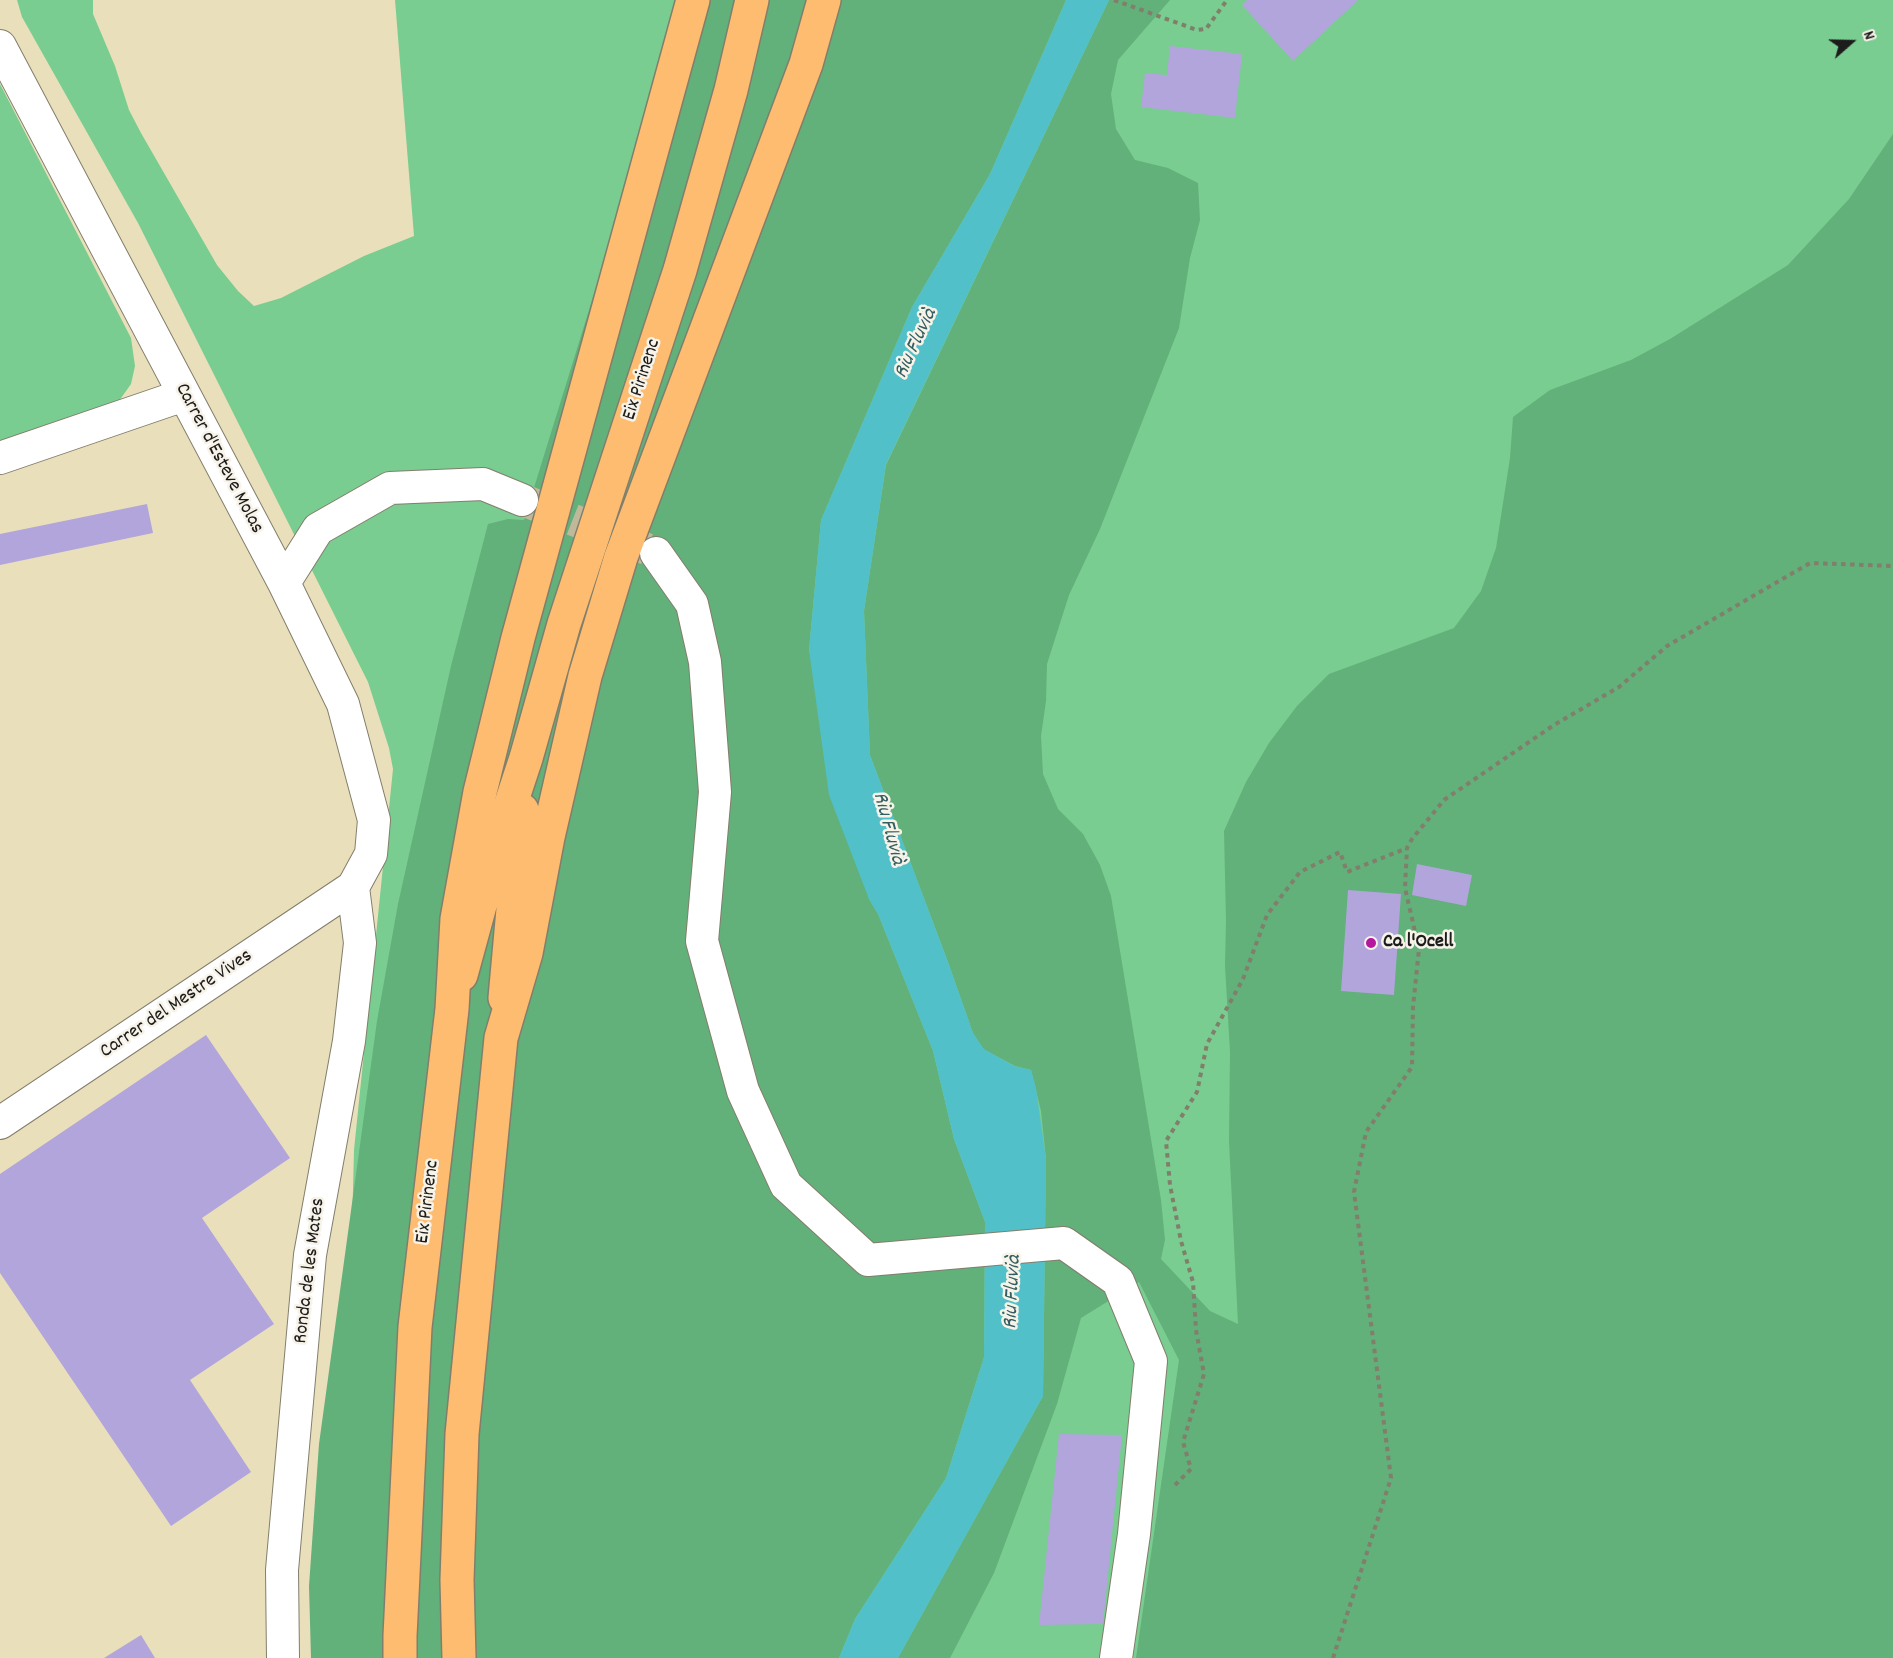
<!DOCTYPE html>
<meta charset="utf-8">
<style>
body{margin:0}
#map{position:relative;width:1893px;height:1658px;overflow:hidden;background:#e9dfbb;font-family:Dekko,sans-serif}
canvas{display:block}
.north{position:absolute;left:1821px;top:12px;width:60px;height:60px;-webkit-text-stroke:4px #f7f3e8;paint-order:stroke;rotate:70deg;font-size:16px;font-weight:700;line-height:24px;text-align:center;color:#1c1c1c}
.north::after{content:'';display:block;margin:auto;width:21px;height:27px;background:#1c1c1c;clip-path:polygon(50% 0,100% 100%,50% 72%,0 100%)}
</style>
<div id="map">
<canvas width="1893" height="1658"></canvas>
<div class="north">N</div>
</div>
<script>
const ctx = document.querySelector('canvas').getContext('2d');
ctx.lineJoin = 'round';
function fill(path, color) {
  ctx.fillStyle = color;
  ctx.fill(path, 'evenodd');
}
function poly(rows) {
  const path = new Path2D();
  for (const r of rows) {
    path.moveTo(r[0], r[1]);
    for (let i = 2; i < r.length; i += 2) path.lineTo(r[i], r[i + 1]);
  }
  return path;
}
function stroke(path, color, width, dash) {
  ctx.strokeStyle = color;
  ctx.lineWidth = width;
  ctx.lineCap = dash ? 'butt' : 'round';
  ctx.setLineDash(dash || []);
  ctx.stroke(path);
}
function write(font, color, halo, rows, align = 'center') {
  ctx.font = font + ' Dekko,sans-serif';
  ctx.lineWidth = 5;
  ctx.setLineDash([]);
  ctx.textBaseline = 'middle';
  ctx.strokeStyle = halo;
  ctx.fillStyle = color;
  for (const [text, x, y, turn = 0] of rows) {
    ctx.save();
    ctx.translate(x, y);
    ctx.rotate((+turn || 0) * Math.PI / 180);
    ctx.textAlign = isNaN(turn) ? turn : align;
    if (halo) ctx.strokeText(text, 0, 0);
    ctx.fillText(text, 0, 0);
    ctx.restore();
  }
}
fill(poly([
 [17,0,93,0,93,14,115,66,129,110,141,133,217,265,238,291,254,306,281,298,364,256,414,236,395,0,1893,0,1893,1658,352,1658,343,1579,354,1150,393,769,389,748,368,682,138,223,22,17],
 [0,84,131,338,135,366,131,384,119,401,0,444]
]), '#79cd90');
fill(poly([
 [675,0,1066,0,990,174,912,307,821,520,809,650,869,899,878,914,933,1051,954,1139,985,1222,984,1357,946,1478,855,1619,839,1658,311,1658,309,1586,319,1444,377,1021,398,904,451,666,488,524,508,519,524,520,602,268,663,55],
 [1109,0,1170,0,1118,60,1111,94,1116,129,1135,160,1168,168,1198,183,1200,220,1190,258,1179,328,1100,529,1069,595,1047,664,1046,701,1041,736,1043,774,1058,809,1083,834,1100,865,1111,896,1161,1200,1165,1240,1161,1259,1210,1311,1238,1324,1229,1141,1230,1052,1225,966,1226,921,1224,831,1246,782,1269,743,1297,706,1329,674,1454,628,1481,591,1496,548,1510,458,1513,417,1550,390,1631,360,1670,339,1788,265,1849,199,1893,134,1893,1658,1136,1658,1179,1360,1139,1282,1081,1318,1057,1404,994,1573,950,1658,898,1658,1043,1396,1046,1159,1041,1111,1031,1070,1015,1066,983,1049,973,1033,948,962,870,755,864,611,886,465]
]), '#62b07a');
fill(poly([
 [1066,0,1109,0,886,464,864,611,870,755,948,962,973,1033,984,1049,1014,1066,1031,1070,1036,1088,1046,1159,1043,1396,898,1658,839,1658,855,1619,946,1478,984,1357,985,1222,954,1139,933,1051,878,914,869,899,829,795,809,650,821,520,912,307,990,174]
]), '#52c0c8');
fill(poly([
 [1247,0,1358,0,1293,61,1242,5],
 [1170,46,1242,54,1235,118,1141,107,1145,73,1167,75],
 [147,504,153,533,0,565,0,534],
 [1417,864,1472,875,1466,906,1412,895],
 [1348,890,1401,894,1394,995,1341,991],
 [206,1035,290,1158,202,1218,274,1324,190,1380,251,1472,171,1526,0,1273,0,1174],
 [1059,1434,1122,1435,1103,1624,1039,1625],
 [141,1635,155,1658,104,1658]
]), '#b1a5dc');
stroke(poly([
 [528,502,652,551]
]), '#c0b89b', 32, [32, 16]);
const minor = poly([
 [0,46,284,583,343,704,374,820,371,854,353,887,0,1123],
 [0,458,184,395],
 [656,553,692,604,705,662,715,792,702,941,743,1091,786,1185,868,1260,1064,1243,1118,1281,1151,1361,1134,1534,1116,1658],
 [284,583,318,529,390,488,483,484,522,500],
 [283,1658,282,1570,310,1255,349,1041,360,943,353,887]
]);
const primary = poly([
 [461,975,493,858,526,758,564,624,680,270,731,90,752,0],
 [505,998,522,810]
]);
const motorway = poly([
 [400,1658,400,1636,415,1327,452,1009,457,919,480,792,518,638,693,0],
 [459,1658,457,1580,462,1434,501,1038,526,953,548,837,585,676,621,557,806,64,824,0]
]);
stroke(minor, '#827e6c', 34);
stroke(primary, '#827e6c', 36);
stroke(motorway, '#827e6c', 36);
stroke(poly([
 [1114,0,1197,30,1206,29,1227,0],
 [1175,1485,1191,1469,1183,1442,1204,1374,1196,1330,1193,1282,1181,1241,1170,1185,1166,1141,1197,1092,1207,1044,1243,979,1267,915,1300,872,1340,852,1347,872,1407,848],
 [1333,1658,1391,1478,1354,1192,1366,1132,1412,1067,1413,1007,1419,949,1405,888,1407,848,1412,839,1444,800,1554,725,1619,687,1667,646,1810,563,1893,566]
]), '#827e6c', 4, [4.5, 4.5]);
stroke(minor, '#fff', 32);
stroke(primary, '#febc70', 33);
stroke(motorway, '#febc70', 33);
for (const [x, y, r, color] of [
 [1371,943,6,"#b5179e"]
]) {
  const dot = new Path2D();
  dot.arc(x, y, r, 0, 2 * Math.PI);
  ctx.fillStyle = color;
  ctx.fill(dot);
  stroke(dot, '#f7f3e8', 2);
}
write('20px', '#1c1c1c', '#f7f3e8', [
 ["Eix Pirinenc",643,380,-72],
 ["Carrer d'Esteve Molas",218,459,62],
 ["Carrer del Mestre Vives",177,1005,-34],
 ["Eix Pirinenc",429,1202,-83],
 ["Ronda de les Mates",311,1271,-83]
]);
write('bold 20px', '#1c1c1c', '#f7f3e8', [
 ["Ca l'Ocell",1383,943]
], 'left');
write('italic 21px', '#325e61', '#f7f3e8', [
 ["Riu Fluvià",917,344,-65],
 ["Riu Fluvià",887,829,75],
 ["Riu Fluvià",1014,1292,-87]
]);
</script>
